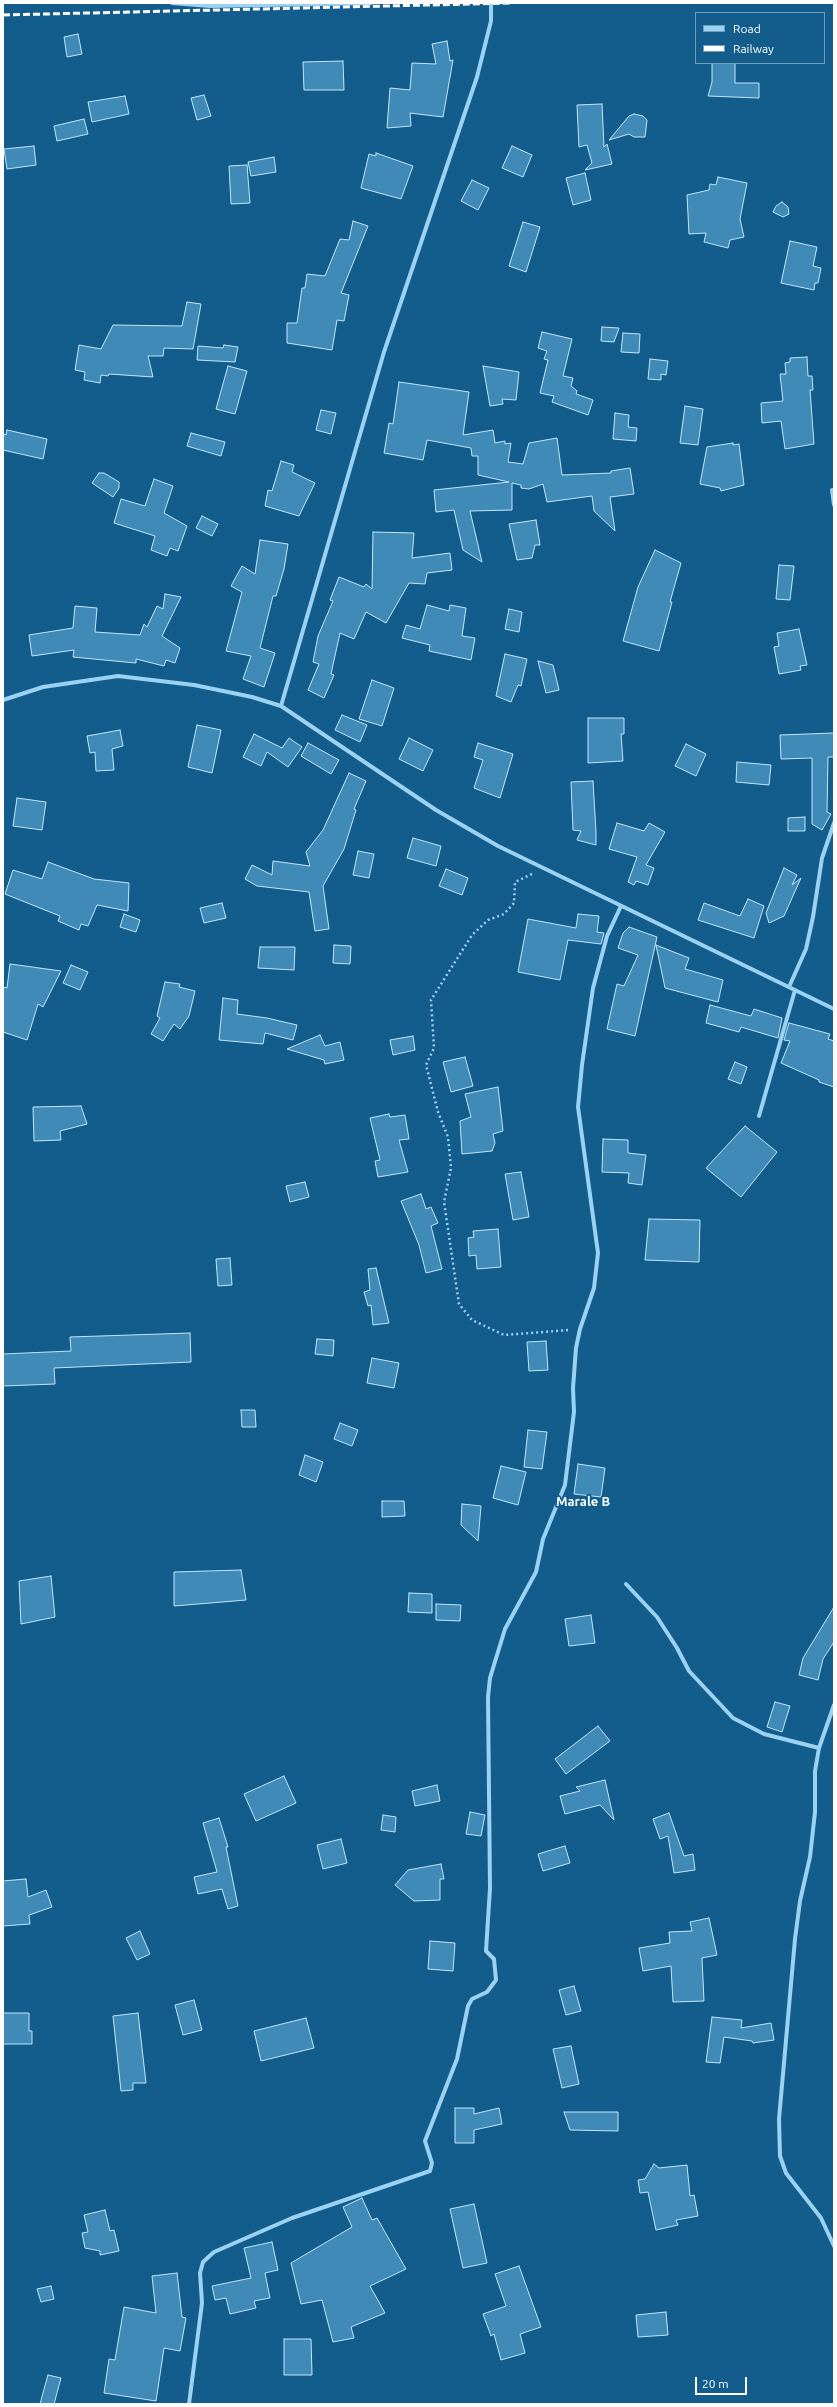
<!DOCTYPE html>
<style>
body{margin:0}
#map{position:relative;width:837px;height:2407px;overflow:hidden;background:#135d8c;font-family:Ubuntu,sans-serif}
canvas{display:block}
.frame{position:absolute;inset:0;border:4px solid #fff;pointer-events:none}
.legend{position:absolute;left:695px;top:12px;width:130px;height:52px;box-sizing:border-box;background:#135d8c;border:1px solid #719eba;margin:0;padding:5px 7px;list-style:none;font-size:12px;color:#fff}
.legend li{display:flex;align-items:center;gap:8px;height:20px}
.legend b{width:20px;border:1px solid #719eba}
.scale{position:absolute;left:695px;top:2377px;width:52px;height:18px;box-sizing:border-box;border:2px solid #fff;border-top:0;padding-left:5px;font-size:12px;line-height:14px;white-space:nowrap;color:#fff;-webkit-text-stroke:3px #135d8c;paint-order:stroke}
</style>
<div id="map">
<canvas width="837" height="2407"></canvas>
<div class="frame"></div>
<ul class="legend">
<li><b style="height:5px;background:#9bd1f1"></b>Road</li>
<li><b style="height:5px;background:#fff"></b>Railway</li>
</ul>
<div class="scale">20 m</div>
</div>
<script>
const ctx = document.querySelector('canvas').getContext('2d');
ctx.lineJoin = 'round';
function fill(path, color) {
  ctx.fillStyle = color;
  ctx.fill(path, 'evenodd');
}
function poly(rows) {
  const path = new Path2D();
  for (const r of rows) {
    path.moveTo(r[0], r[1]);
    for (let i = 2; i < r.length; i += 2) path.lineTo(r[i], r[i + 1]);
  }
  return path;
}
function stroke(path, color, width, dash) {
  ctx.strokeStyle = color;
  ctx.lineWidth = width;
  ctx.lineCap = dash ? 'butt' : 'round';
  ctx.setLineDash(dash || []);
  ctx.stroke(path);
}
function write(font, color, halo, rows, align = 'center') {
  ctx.font = font + ' Ubuntu,sans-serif';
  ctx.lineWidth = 3.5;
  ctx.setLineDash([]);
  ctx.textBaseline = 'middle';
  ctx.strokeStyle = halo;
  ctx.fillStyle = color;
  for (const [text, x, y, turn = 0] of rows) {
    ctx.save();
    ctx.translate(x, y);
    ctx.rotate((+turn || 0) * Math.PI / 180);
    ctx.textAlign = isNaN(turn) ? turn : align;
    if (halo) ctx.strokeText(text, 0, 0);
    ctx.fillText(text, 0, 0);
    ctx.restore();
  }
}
const building = poly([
 [78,34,82,54,67,57,64,37,78,34],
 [447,41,450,61,453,60,443,117,410,113,411,126,387,128,390,88,410,90,412,63,436,64,432,44,447,41],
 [343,61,344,90,304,90,303,62,343,61],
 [712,63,735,63,735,83,759,83,759,98,708,96,712,82,712,63],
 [204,95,211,116,197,120,191,98,204,95],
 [125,96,129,114,92,122,88,102,125,96],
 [602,104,604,147,607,144,612,164,585,170,592,163,587,145,579,147,577,105,602,104],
 [634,114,643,116,647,120,645,137,634,137,629,134,609,140,629,116,634,114],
 [84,119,88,134,57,141,54,126,84,119],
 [34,146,36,165,7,169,4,149,34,146],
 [512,146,532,155,523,177,502,168,512,146],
 [376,153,413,166,401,199,361,188,369,154,376,156,376,153],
 [274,157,276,172,251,176,248,162,274,157],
 [247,165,250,203,231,204,229,166,247,165],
 [585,173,591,200,573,205,566,178,585,173],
 [718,177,747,183,740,219,744,237,730,240,728,248,704,242,706,233,689,234,687,195,709,190,710,184,716,185,718,177],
 [472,180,489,188,478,210,461,201,472,180],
 [782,202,788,207,789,214,783,217,773,212,776,206,782,202],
 [353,221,368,226,341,293,349,295,344,321,337,320,332,350,287,343,287,323,297,323,302,288,305,288,307,274,325,276,340,239,349,240,353,221],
 [523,222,540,227,526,272,509,266,523,222],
 [790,241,817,247,813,266,821,268,818,283,815,283,814,290,781,283,790,241],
 [187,302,201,304,193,349,164,348,163,356,148,356,153,377,109,374,108,376,101,375,100,383,84,380,85,372,75,370,79,345,101,349,113,325,182,326,187,302],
 [602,327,619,328,614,342,601,341,602,327],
 [542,332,572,339,563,376,573,378,571,386,577,391,576,394,593,400,588,415,552,402,554,396,540,393,548,360,544,359,547,351,538,348,542,332],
 [623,333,640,334,639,353,621,352,623,333],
 [224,345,238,347,235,362,197,360,198,346,223,348,224,345],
 [807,357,808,376,812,376,813,390,810,390,814,444,785,449,781,421,762,423,761,403,783,401,780,374,786,374,785,363,790,362,790,358,807,357],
 [650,359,668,361,666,375,661,374,661,380,648,379,650,359],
 [228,366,247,371,235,414,216,409,228,366],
 [483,366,519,372,516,400,502,399,503,404,490,406,483,366],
 [399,382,469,392,463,435,493,430,495,443,505,441,505,444,511,443,508,462,523,464,529,443,557,438,562,475,611,473,611,471,630,468,634,494,610,497,615,531,594,511,592,496,547,502,543,484,529,489,521,488,521,485,512,483,512,510,470,511,482,562,463,550,454,510,436,512,434,490,509,482,478,475,478,456,472,456,471,448,427,440,423,460,384,453,389,423,393,424,399,382],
 [685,406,703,409,698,445,680,443,685,406],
 [321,410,336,413,331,434,316,430,321,410],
 [615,413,629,415,628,427,637,428,636,441,613,439,615,413],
 [7,430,47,439,43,459,3,450,3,434,6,435,7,430],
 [191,433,225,442,221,456,187,446,191,433],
 [733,443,733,445,739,444,744,485,721,491,720,488,700,484,707,447,733,443],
 [281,461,294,465,292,472,315,483,299,516,265,506,268,490,272,491,281,461],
 [99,473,104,473,119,482,119,488,113,497,92,483,99,473],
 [154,479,173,486,164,513,187,526,178,551,170,548,167,556,151,550,155,536,114,523,121,499,145,506,154,479],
 [202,516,218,524,212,536,196,528,202,516],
 [536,520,540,545,535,545,532,558,517,560,509,524,536,520],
 [373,532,414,533,412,558,450,553,452,570,427,573,425,584,409,583,386,623,366,612,354,639,340,633,331,674,334,675,324,698,308,690,319,664,313,662,318,636,333,601,330,600,339,577,364,587,366,584,372,589,373,532],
 [260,540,288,544,284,569,276,596,273,596,260,648,275,653,264,687,243,679,251,656,226,651,242,592,231,586,242,566,255,574,260,540],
 [655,550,681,563,670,602,672,602,659,651,623,641,638,587,655,550],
 [779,565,794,566,790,600,776,599,779,565],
 [165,594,181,597,162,636,180,648,175,663,166,660,164,666,136,659,136,663,73,657,74,650,32,656,29,635,73,628,75,606,97,608,95,632,140,635,144,624,147,627,157,606,163,609,165,594],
 [427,605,449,611,450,605,466,608,462,636,475,638,471,660,429,651,430,645,402,638,406,625,420,629,427,605],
 [509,609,522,612,519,632,505,629,509,609],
 [799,629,807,665,800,666,801,670,779,674,774,647,779,646,777,633,799,629],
 [505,654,527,659,521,686,518,685,511,702,496,696,505,654],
 [538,661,553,665,559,690,546,693,538,661],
 [372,680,394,688,382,726,359,719,372,680],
 [342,715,367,725,360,742,335,730,342,715],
 [588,718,624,718,624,734,621,734,623,761,588,763,588,718],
 [197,725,221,730,212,773,188,767,197,725],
 [120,730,123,746,112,749,114,770,96,771,95,752,90,753,87,736,120,730],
 [834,733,834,757,828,757,827,812,831,814,822,830,812,824,812,758,781,759,780,735,834,733],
 [254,734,282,748,289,738,302,747,288,767,267,752,261,766,243,757,254,734],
 [409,738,433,750,423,771,399,759,409,738],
 [308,743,339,760,331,774,301,756,308,743],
 [478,743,513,754,500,798,474,788,483,760,474,757,478,743],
 [686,744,706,754,696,776,675,766,686,744],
 [737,762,771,765,769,785,736,782,737,762],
 [349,773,366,781,354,809,356,810,344,849,323,886,329,929,315,931,309,892,257,886,245,879,252,865,272,875,273,861,310,866,306,852,323,830,349,773],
 [593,781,596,832,596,845,577,840,581,831,573,830,571,782,593,781],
 [17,798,46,802,42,830,13,826,17,798],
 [805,817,805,831,788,831,788,818,805,817],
 [617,823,644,831,649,823,665,832,646,865,654,868,648,885,636,881,634,885,628,882,637,857,609,849,617,823],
 [413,838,441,846,436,866,407,858,413,838],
 [358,851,374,854,369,878,353,875,358,851],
 [48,862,94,879,129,883,128,911,97,905,88,926,81,924,79,930,58,921,60,916,5,894,13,870,42,879,48,862],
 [784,868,797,875,792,885,801,878,784,916,769,923,766,913,784,868],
 [446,869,468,878,462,895,439,886,446,869],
 [748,899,764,906,754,938,698,920,704,903,740,916,748,899],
 [222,903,226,918,204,923,200,908,222,903],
 [124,914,140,920,136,932,120,927,124,914],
 [578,914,599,916,597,932,604,933,601,944,568,940,560,980,518,972,528,919,576,928,578,914],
 [629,927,657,937,635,1036,607,1029,617,984,624,986,638,955,618,948,623,933,629,927],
 [334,945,351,946,350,964,333,963,334,945],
 [656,945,689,958,685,969,723,980,718,1002,665,988,656,945],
 [260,947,295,947,294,970,258,968,260,947],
 [10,964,61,971,43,1007,38,1004,27,1040,3,1032,3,987,7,988,10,964],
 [71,965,88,972,80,990,63,983,71,965],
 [165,982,180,984,179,987,195,991,189,1016,180,1029,174,1024,163,1041,151,1034,160,1018,157,1016,165,982],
 [223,998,238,1000,237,1014,267,1018,297,1025,293,1040,265,1033,263,1044,219,1040,223,998],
 [710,1005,751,1016,754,1009,782,1018,778,1038,741,1027,739,1032,706,1023,710,1005],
 [789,1023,830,1034,828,1039,834,1041,834,1087,819,1082,819,1080,781,1063,790,1041,784,1040,789,1023],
 [320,1035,325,1046,340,1042,344,1060,325,1064,324,1060,287,1049,320,1035],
 [413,1036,415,1050,393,1055,390,1040,413,1036],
 [465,1057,473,1086,451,1092,443,1062,465,1057],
 [735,1062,747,1067,741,1084,728,1079,735,1062],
 [498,1087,503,1131,493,1134,495,1143,492,1151,462,1154,460,1121,471,1117,465,1094,498,1087],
 [81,1106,87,1124,60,1131,61,1140,34,1141,33,1107,81,1106],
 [389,1114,390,1117,405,1115,409,1139,399,1140,408,1172,378,1177,375,1161,380,1160,370,1118,389,1114],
 [745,1126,777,1152,741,1197,706,1168,745,1126],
 [603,1139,628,1140,628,1153,646,1155,642,1185,628,1183,629,1173,602,1172,603,1139],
 [521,1172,529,1217,513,1220,505,1174,521,1172],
 [305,1182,309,1197,290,1202,286,1186,305,1182],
 [421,1194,426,1209,431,1207,438,1223,431,1226,442,1269,426,1273,419,1245,401,1201,421,1194],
 [649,1219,700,1220,699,1262,645,1260,649,1219],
 [498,1229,501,1267,477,1269,476,1255,469,1256,468,1238,474,1237,473,1231,498,1229],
 [230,1258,232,1285,218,1286,216,1259,230,1258],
 [376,1268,389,1323,373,1325,371,1305,368,1306,364,1292,370,1290,368,1269,376,1268],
 [190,1333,191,1362,54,1368,55,1384,3,1386,3,1354,71,1351,70,1337,190,1333],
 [317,1339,334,1340,333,1356,315,1354,317,1339],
 [546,1341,548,1370,529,1371,527,1342,546,1341],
 [372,1358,399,1363,394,1388,367,1383,372,1358],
 [241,1410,255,1410,256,1427,242,1427,241,1410],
 [340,1423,358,1430,352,1446,334,1439,340,1423],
 [528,1430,547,1432,542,1469,524,1467,528,1430],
 [305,1455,323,1462,316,1482,299,1475,305,1455],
 [578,1464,605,1468,601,1497,574,1494,578,1464],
 [501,1466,526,1472,518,1505,493,1498,501,1466],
 [382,1501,404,1501,405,1516,382,1517,382,1501],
 [462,1504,481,1506,478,1541,461,1525,462,1504],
 [241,1570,246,1600,174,1606,174,1572,241,1570],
 [51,1576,55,1617,21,1624,19,1581,51,1576],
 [409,1593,432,1594,432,1613,408,1612,409,1593],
 [436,1604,461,1605,460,1621,436,1620,436,1604],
 [834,1607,834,1642,823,1659,818,1680,799,1675,803,1658,834,1607],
 [591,1615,595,1643,569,1646,565,1619,591,1615],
 [775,1702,790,1706,782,1732,767,1727,775,1702],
 [598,1726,610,1741,566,1774,555,1759,598,1726],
 [284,1776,296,1803,256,1821,244,1794,284,1776],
 [605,1780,614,1820,600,1805,565,1814,560,1796,580,1791,576,1787,605,1780],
 [437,1785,440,1801,415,1806,412,1791,437,1785],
 [470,1812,485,1815,481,1836,466,1834,470,1812],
 [669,1813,684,1856,693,1854,695,1870,674,1873,668,1836,660,1839,653,1819,669,1813],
 [383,1815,396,1817,395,1832,381,1830,383,1815],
 [219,1818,228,1847,226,1847,238,1906,228,1909,222,1889,198,1894,194,1877,217,1872,203,1823,219,1818],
 [341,1839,347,1863,323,1869,317,1845,341,1839],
 [565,1846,570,1863,543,1871,538,1854,565,1846],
 [441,1864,444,1879,440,1879,440,1900,414,1901,395,1885,408,1870,441,1864],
 [26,1879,28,1897,46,1890,52,1907,29,1915,30,1924,3,1926,3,1881,26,1879],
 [709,1918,717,1955,702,1958,704,2001,673,2002,671,1966,643,1971,639,1948,670,1943,669,1932,692,1931,690,1922,709,1918],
 [140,1931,150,1954,137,1960,126,1938,140,1931],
 [430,1941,455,1943,453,1971,428,1969,430,1941],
 [574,1986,581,2011,566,2015,559,1990,574,1986],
 [194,2000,202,2030,183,2035,175,2005,194,2000],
 [3,2013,29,2013,29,2031,32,2031,32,2044,3,2044,3,2013],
 [138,2013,146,2083,133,2083,133,2090,121,2091,113,2016,138,2013],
 [712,2017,742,2020,741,2028,771,2023,774,2040,753,2043,752,2041,724,2037,720,2063,706,2062,712,2017],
 [306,2018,314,2048,261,2061,254,2031,306,2018],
 [571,2046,579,2084,562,2088,553,2049,571,2046],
 [455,2108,474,2108,474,2114,499,2108,502,2124,474,2130,474,2143,455,2143,455,2108],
 [564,2112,618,2112,618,2131,570,2130,564,2112],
 [654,2164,659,2168,687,2165,690,2196,694,2195,698,2216,676,2220,678,2225,656,2230,648,2192,640,2193,638,2180,645,2179,654,2164],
 [362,2198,372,2220,377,2218,406,2269,370,2286,385,2313,351,2327,354,2338,333,2342,322,2300,301,2304,291,2263,352,2227,343,2207,362,2198],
 [474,2204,487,2263,463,2268,450,2209,474,2204],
 [105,2210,110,2231,114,2230,119,2251,100,2255,100,2251,85,2248,82,2233,88,2232,84,2215,105,2210],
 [272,2242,278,2270,265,2273,270,2298,254,2301,256,2308,230,2314,226,2298,215,2300,212,2286,251,2278,244,2248,272,2242],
 [519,2266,541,2327,520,2334,525,2353,501,2360,494,2334,491,2336,483,2314,506,2306,495,2274,519,2266],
 [177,2273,182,2317,186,2318,180,2351,164,2348,156,2401,104,2393,109,2359,115,2360,124,2307,156,2313,152,2276,177,2273],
 [51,2286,54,2299,41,2302,37,2289,51,2286],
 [666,2312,668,2335,638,2337,636,2315,666,2312],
 [284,2339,311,2339,312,2375,284,2375,284,2339],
 [48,2375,61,2378,54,2404,40,2404,48,2375]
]);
fill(building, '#3f8ab7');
stroke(building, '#c2e7fc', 1);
stroke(poly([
 [532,874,515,882,514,903,504,914,488,920,472,935,431,1000,434,1048,426,1065,438,1112,448,1137,451,1168,444,1202,459,1304,472,1320,504,1335,569,1330]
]), '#9bd1f1', 2.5, [2, 3]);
stroke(poly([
 [172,3,210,6,371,3],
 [491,3,491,21,477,77,384,352,281,706,436,810,498,846,834,1009],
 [832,490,834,505],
 [3,700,43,687,118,676,194,685,252,697,281,706],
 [789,987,806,949,813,917,822,858,834,823],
 [759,1116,795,990],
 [626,1584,657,1617,677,1648,689,1671,733,1718,764,1734,819,1748],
 [834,1705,819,1748,815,1771,815,1812,810,1857,800,1901,795,1939,779,2119,780,2156,786,2173,821,2218,834,2246],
 [189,2404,202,2303,200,2273,203,2262,214,2252,292,2218,430,2171,432,2163,425,2141,457,2059,468,2006,472,1999,487,1992,496,1980,494,1959,486,1951,490,1888,488,1697,490,1678,505,1629,536,1572,543,1539,565,1485,574,1412,573,1388,576,1348,580,1329,594,1288,598,1253,578,1107,582,1065,593,988,607,936,621,906]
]), '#9bd1f1', 4);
stroke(poly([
 [3,15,513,3]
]), '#fff', 3, [7, 3]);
write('bold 13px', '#fff', '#135d8c', [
 ["Marale B",583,1502]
]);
</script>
